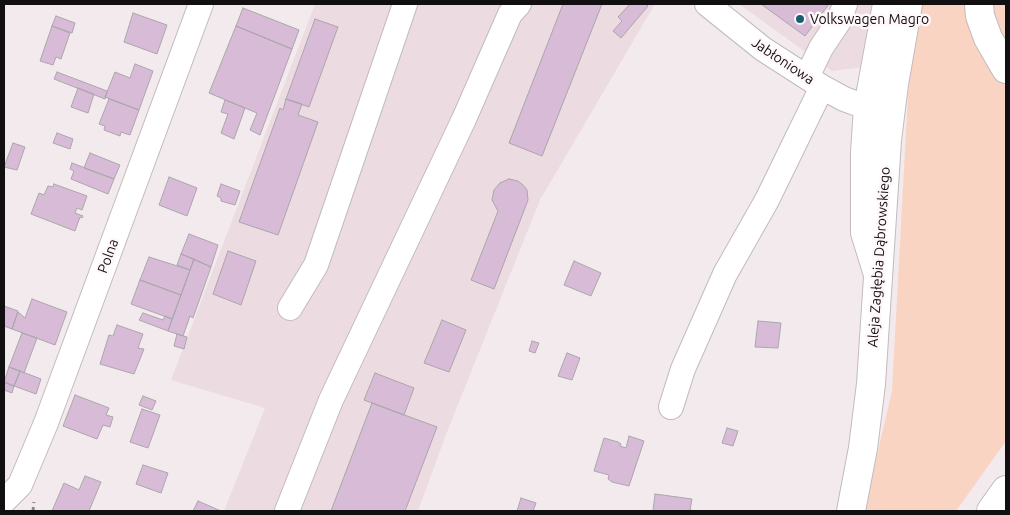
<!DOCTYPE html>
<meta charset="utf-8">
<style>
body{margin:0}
#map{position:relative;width:1010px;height:515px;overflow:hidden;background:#f2eaed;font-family:Ubuntu,sans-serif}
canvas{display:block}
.frame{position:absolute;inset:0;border:5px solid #110f10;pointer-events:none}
</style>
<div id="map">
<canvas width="1010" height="515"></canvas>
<div class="frame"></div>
</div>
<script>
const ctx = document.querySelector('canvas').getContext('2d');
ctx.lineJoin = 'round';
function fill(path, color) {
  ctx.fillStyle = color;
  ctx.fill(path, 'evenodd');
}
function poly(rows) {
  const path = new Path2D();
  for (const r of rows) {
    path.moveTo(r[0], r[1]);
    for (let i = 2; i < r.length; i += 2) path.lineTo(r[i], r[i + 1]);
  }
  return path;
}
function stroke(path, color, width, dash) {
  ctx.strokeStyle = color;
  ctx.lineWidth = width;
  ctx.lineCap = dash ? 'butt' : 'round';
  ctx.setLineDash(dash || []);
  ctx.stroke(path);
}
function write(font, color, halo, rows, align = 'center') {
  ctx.font = font + ' Ubuntu,sans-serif';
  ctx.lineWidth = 5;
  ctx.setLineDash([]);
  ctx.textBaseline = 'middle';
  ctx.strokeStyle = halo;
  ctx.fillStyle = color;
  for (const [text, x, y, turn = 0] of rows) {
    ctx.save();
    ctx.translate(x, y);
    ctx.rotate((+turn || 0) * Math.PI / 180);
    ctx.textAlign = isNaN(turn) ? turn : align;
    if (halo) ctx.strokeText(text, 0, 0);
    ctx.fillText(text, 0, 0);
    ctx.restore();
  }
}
fill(poly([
 [315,4,655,4,540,200,447,432,418,511,224,511,265,408,171,380],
 [739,4,878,4,865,67,832,71]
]), '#ecdce1');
fill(poly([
 [878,4,1006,4,1006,441,956,511,864,511,892,391,909,78]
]), '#f9d4c3');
const building = poly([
 [563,4,602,4,542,156,509,143,563,4],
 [630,4,645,4,648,6,621,38,613,31,622,21,618,17,630,4],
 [761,4,829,4,805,36,761,4],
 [243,8,299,30,292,49,236,26,243,8],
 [133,13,167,25,157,54,124,42,133,13],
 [56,16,75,23,72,33,52,26,56,16],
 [315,19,338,27,309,107,286,99,315,19],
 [52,26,70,33,61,59,56,57,53,65,40,61,52,26],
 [236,26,292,49,260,135,250,130,257,113,209,93,236,26],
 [135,64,153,71,139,110,105,97,115,72,130,78,135,64],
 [57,72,107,91,105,99,54,79,57,72],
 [78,88,94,94,88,113,71,107,78,88],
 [109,99,139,110,130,135,121,132,120,136,104,130,105,126,99,124,109,99],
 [286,99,302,104,298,115,318,122,278,235,239,222,280,108,283,110,286,99],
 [225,100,245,108,234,139,221,133,228,114,221,112,225,100],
 [57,133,73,139,70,149,53,143,57,133],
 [13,143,25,147,17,170,4,167,13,143],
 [90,153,120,165,114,179,84,168,90,153],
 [72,163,114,179,108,194,71,179,74,171,70,169,72,163],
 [169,177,197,188,187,216,159,205,169,177],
 [509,179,518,181,523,185,527,190,528,200,494,289,471,280,498,211,492,200,494,190,500,183,509,179],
 [54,184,87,196,82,210,77,208,75,213,83,216,82,218,80,217,75,231,31,214,39,193,44,195,48,186,53,187,54,184],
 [221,184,240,191,235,205,221,201,221,198,217,196,221,184],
 [189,234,218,245,211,267,181,254,189,234],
 [228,251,256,261,241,305,213,294,228,251],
 [181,254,194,259,190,270,177,265,181,254],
 [149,257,190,270,181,295,140,280,149,257],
 [194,259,211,267,193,318,190,316,183,336,168,331,194,259],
 [574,261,601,273,591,296,564,285,574,261],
 [140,280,181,295,172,319,131,304,140,280],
 [32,299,67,312,55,345,12,329,18,312,25,318,32,299],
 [4,306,18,311,12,329,4,326,4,306],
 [143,313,163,320,165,316,172,319,168,331,139,320,143,313],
 [442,320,466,330,449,372,424,363,442,320],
 [758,321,781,323,778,348,755,347,758,321],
 [117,325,143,334,138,348,144,349,134,374,100,364,109,335,113,336,117,325],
 [22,333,37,338,24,373,9,367,22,333],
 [177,334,187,337,184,349,174,346,177,334],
 [532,341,539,343,535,353,529,351,532,341],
 [567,353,580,358,572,380,558,376,567,353],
 [9,367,20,371,14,386,4,382,9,367],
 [20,371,41,379,36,394,14,386,20,371],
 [375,373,414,388,404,415,364,400,375,373],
 [4,382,14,386,12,393,4,390,4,382],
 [75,395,109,408,106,415,113,417,110,427,103,425,97,439,63,426,75,395],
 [143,396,156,401,152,410,139,405,143,396],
 [372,403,437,427,405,511,331,511,372,403],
 [142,409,160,415,148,448,130,442,142,409],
 [727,428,738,431,733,446,722,443,727,428],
 [629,436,644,441,629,486,612,482,608,479,609,475,594,471,604,438,618,442,621,444,620,446,626,448,629,436],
 [143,465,168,473,161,493,136,484,143,465],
 [85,476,101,482,89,511,52,511,64,483,79,490,85,476],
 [655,494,692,499,690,510,696,511,653,511,655,494],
 [521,498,536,503,533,511,517,511,521,498],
 [198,501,221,511,193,511,198,501]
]);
fill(building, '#d7bbd7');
stroke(building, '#aba6ab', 1);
const minor = poly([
 [707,4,763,49,822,87,844,99,866,107],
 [807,77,821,48,839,21,845,4],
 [876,275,863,233,863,153,866,107,885,4],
 [290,308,316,265,405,4],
 [671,407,683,369,725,274,767,200,822,87],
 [4,501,20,485,46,423,201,4],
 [287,511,331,400,464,119,510,14,519,4]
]);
const major = poly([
 [979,4,980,16,988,38,1006,69],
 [851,511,863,448,871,384,887,140,894,84,908,4],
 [991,511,1006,490]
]);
stroke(minor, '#c2bbbd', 26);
stroke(major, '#c2bbbd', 30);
stroke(poly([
 [33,511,34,502]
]), '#8d888a', 3, [4, 4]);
stroke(minor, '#fff', 24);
stroke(major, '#fff', 28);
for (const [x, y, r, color] of [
 [800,19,5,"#1b5e72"]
]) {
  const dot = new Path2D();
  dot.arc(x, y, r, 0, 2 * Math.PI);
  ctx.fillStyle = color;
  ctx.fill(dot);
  stroke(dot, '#fff7fa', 2);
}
write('14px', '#110f10', '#fff7fa', [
 ["Volkswagen Magro",810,19]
], 'left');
write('14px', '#110f10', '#fff7fa', [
 ["Jabłoniowa",783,61,34],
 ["Polna",108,256,-70],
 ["Aleja Zagłębia Dąbrowskiego",879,257,-86]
]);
</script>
